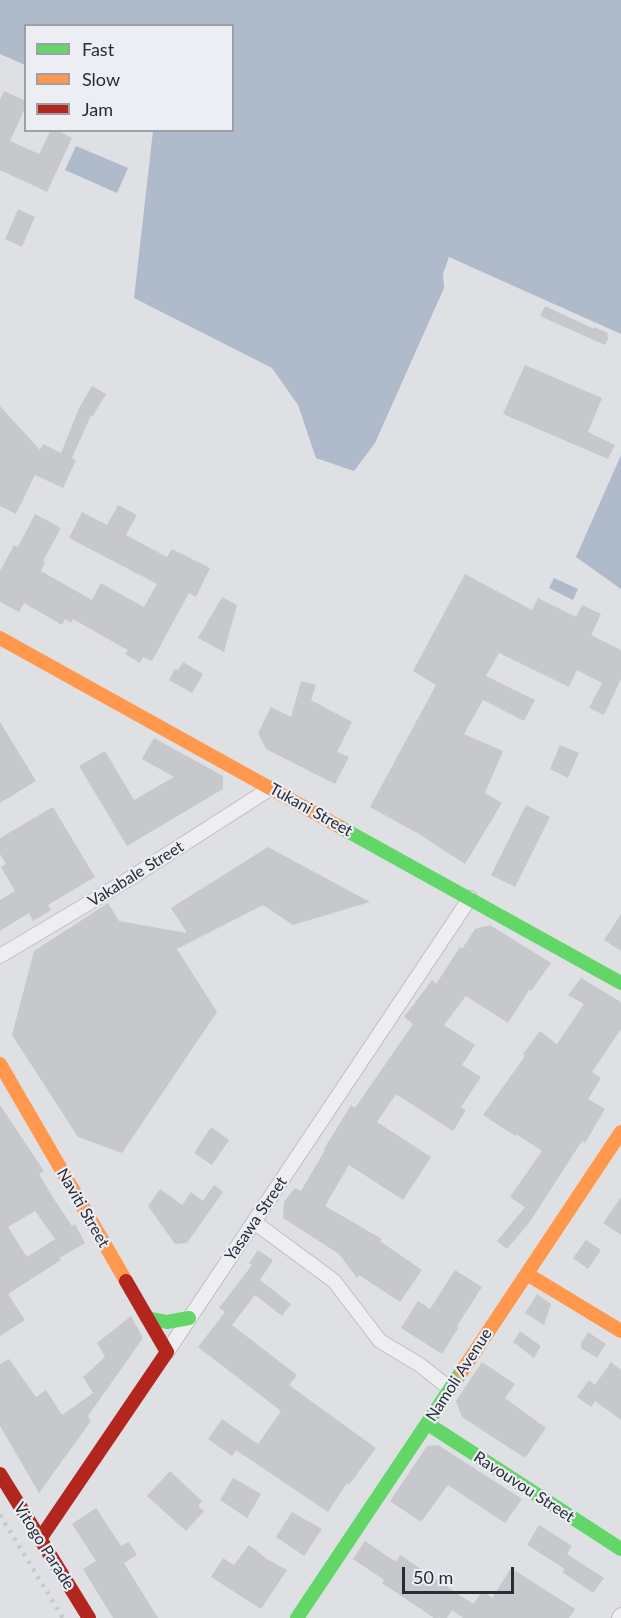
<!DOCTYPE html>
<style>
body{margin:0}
#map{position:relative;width:621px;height:1618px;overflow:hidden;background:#dfe0e3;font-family:Lato,sans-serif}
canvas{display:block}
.legend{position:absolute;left:24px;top:24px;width:210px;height:108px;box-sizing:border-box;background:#eceef3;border:2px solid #9ea0a9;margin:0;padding:8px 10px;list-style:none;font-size:18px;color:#282c39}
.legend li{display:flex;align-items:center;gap:12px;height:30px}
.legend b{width:30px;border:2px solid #9ea0a9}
.scale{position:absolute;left:402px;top:1567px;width:112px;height:27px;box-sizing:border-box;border:3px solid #282c39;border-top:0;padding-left:8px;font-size:18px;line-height:21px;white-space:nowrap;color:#282c39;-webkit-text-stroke:4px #eceef3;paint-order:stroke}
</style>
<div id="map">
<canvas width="621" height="1618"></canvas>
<ul class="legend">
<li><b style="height:8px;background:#63d668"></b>Fast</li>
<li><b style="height:8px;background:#ff974d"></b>Slow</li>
<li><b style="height:8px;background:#b3261e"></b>Jam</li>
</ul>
<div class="scale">50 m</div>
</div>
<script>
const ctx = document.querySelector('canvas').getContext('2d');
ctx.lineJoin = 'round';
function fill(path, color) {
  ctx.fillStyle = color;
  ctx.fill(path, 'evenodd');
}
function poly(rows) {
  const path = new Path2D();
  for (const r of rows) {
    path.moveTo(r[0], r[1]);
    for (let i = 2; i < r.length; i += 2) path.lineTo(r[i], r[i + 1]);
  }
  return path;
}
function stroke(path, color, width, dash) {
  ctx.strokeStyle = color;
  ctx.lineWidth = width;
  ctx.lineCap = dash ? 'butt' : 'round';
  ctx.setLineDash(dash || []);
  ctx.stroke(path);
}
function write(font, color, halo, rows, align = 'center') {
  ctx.font = font + ' Lato,sans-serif';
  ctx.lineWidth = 4.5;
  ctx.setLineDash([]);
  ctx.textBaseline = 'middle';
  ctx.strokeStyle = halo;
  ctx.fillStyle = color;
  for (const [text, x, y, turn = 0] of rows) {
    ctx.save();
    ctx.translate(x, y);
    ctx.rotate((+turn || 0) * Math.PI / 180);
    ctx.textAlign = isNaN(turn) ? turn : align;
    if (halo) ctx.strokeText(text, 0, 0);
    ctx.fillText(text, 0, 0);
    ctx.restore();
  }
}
fill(poly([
 [0,0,621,0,621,334,449,257,443,274,444,288,375,443,354,471,316,458,298,405,272,368,134,298,153,131,232,130,232,26,26,26,25,65,0,54],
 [76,146,128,168,117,193,65,170],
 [621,455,621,589,576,557],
 [554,578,578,589,573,600,549,588]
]), '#afbacb');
fill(poly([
 [4,91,26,101,26,106,10,141,39,154,51,130,56,130,72,138,47,192,0,170,0,100],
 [18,209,35,217,22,247,5,239],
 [545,306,594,329,594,327,608,333,607,336,609,337,605,345,540,316],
 [525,365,602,398,588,432,615,445,608,459,503,414],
 [92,386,106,394,93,416,91,415,72,458,76,460,63,488,35,475,16,514,0,506,0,406,40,450,43,444,61,453,79,408],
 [118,505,137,515,126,535,167,557,172,549,210,568,196,597,189,593,152,661,143,657,140,663,125,654,128,650,122,647,73,619,71,623,65,619,62,625,24,603,19,612,0,602,0,571,14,545,18,547,35,514,61,528,43,561,45,562,41,571,92,600,101,583,144,607,157,584,69,538,82,512,107,525],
 [465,574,532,610,538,598,576,617,582,605,601,614,591,635,621,650,621,679,604,715,589,708,602,683,577,670,569,687,499,653,486,676,535,700,524,721,483,700,464,734,503,751,485,793,502,803,465,864,419,834,370,807,436,685,413,671],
 [222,597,237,605,224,652,198,638],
 [183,662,203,674,192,693,169,680,175,669,178,670],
 [301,681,316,685,311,700,352,722,337,752,349,757,335,784,266,749,258,733,271,707,291,717],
 [0,722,36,781,0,803],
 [154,738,223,776,223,789,127,846,79,766,105,751,134,800,174,777,142,759],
 [560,745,579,753,568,778,550,769],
 [526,805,550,817,515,887,491,875],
 [53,807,95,877,48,905,51,910,33,921,29,913,0,931,0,900,15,891,1,867,6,864,0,854,0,838],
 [268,847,370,902,293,925,263,905,177,949,217,1012,122,1153,78,1137,12,1035,34,951,108,903,119,921,187,933,171,908],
 [621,914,621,951,604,940],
 [490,925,551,963,531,991,529,990,508,1023,466,996,444,1025,475,1045,462,1065,481,1077,461,1107,466,1110,453,1131,396,1094,377,1122,431,1157,403,1200,349,1165,325,1206,382,1239,380,1241,422,1270,400,1302,359,1275,357,1278,339,1254,283,1218,284,1202,295,1188,301,1191,325,1150,324,1149,351,1105,355,1108,413,1024,404,1017,432,980,436,984,460,947,462,949,475,929],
 [581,978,621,1002,621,1029,592,1072,601,1078,588,1099,605,1109,585,1143,582,1141,529,1223,507,1249,497,1241,525,1207,510,1197,542,1151,516,1134,515,1136,483,1115,525,1056,523,1054,540,1031,557,1044,584,1004,568,995],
 [0,1105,44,1171,39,1174,54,1199,72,1226,75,1224,85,1243,59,1258,61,1260,8,1294,25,1320,0,1336],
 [35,1211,55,1239,27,1257,8,1227],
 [211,1127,229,1140,212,1165,194,1153],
 [214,1185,223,1192,187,1243,175,1244,148,1206,160,1189,182,1205,191,1192,203,1201],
 [621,1197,621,1235,603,1223],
 [586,1240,601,1250,588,1269,573,1258],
 [258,1250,273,1260,260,1280,291,1304,282,1316,255,1295,232,1325,297,1375,289,1385,376,1448,349,1485,347,1483,328,1512,236,1450,232,1456,208,1439,222,1419,258,1444,281,1411,198,1347,225,1312,219,1308,252,1265,249,1263],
 [455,1270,482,1287,457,1326,459,1327,442,1354,401,1328,418,1301,430,1309],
 [537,1294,551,1304,544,1325,525,1313],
 [131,1316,143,1338,88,1416,91,1421,39,1493,0,1426,0,1364,9,1359,36,1397,46,1390,62,1415,93,1393,83,1377,105,1357,97,1343],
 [520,1331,541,1346,534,1358,513,1342],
 [588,1332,606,1344,597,1358,581,1348,581,1343],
 [482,1362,515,1384,505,1398,546,1428,525,1458,462,1417,456,1401],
 [611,1362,621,1370,621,1420,595,1401,591,1407,577,1397,589,1380,595,1385],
 [438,1445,522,1499,505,1523,448,1485,421,1522,390,1501,427,1446],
 [170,1471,202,1501,198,1506,204,1511,186,1531,147,1496],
 [233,1478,261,1494,247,1518,220,1500],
 [96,1508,121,1546,129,1542,137,1555,124,1563,158,1618,113,1618,83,1569,96,1561,72,1524],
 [292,1512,322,1529,304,1556,276,1537],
 [539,1525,572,1546,567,1554,604,1578,593,1593,562,1572,565,1569,527,1545],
 [365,1541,396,1562,400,1555,473,1604,483,1591,492,1598,511,1568,575,1609,569,1618,463,1618,452,1610,447,1618,434,1618,382,1583,384,1580,353,1559],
 [249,1545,267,1559,287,1570,261,1609,211,1577,223,1558,234,1565]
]), '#c7c8cb');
const street = poly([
 [0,956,129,879,271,788],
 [254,1222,334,1281,380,1341,420,1365,449,1388],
 [167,1352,470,898],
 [619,1618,621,1615]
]);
stroke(street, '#bdbec1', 16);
stroke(street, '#eeeef0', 14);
stroke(poly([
 [340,827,621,983],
 [147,1318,167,1322,189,1318],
 [428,1424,621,1549],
 [297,1618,462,1371]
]), '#63d668', 14);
stroke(poly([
 [0,638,340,827],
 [0,1064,126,1281],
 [527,1274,621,1331],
 [462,1371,621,1132]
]), '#ff974d', 14);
stroke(poly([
 [0,1474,89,1618],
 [40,1539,167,1352,126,1281]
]), '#b3261e', 14);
stroke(poly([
 [0,1515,63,1618]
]), '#c7c8ca', 4.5, [3, 6]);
write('16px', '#282c39', '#eceef3', [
 ["Tukani Street",311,810,29],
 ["Vakabale Street",136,874,-32],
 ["Naviti Street",83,1208,60],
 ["Yasawa Street",256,1219,-56],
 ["Namoli Avenue",459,1375,-57],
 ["Ravouvou Street",524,1487,33],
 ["Vitogo Parade",44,1546,58]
]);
</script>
